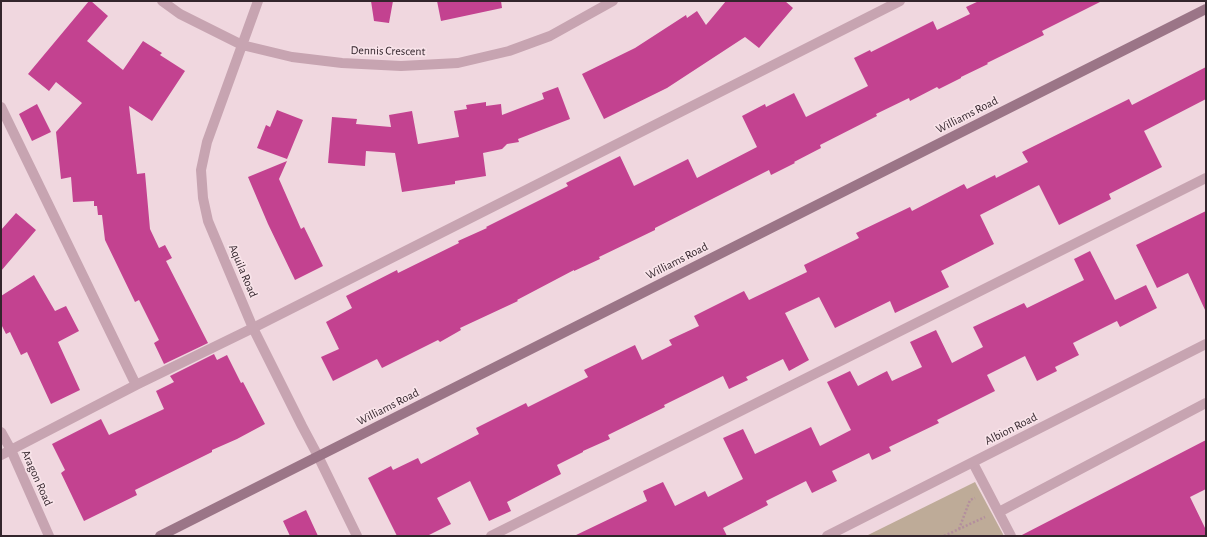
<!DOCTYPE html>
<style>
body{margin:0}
#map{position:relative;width:1207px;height:537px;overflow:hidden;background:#f0d7df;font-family:"Alegreya Sans",sans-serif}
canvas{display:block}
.frame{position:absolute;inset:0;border:2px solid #33252c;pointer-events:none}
</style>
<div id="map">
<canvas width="1207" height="537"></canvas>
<div class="frame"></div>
</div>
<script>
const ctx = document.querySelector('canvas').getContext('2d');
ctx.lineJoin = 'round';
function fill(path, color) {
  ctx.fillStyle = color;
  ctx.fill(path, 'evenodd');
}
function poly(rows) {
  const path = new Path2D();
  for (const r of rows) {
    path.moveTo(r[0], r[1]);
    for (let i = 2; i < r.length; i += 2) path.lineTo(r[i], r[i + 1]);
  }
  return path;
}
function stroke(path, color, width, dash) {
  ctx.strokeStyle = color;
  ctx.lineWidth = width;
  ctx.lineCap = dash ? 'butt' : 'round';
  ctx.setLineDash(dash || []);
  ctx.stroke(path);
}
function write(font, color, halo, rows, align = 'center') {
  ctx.font = font + ' "Alegreya Sans",sans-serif';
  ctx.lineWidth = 3.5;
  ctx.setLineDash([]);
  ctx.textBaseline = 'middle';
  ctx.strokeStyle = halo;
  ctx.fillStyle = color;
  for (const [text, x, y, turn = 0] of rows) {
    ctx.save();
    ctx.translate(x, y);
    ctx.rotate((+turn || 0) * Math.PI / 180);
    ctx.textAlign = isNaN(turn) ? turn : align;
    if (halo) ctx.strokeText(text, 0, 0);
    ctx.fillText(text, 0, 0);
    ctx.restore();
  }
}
fill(poly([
 [975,482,1004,536,866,536]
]), '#beab98');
fill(poly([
 [89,1,91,1,108,16,87,41,123,70,143,41,162,53,160,55,185,71,152,121,129,106,137,174,145,173,150,229,159,248,165,245,172,258,166,261,208,343,164,364,154,343,159,340,139,300,135,302,105,240,102,215,98,215,97,206,94,206,94,201,73,202,71,177,61,179,56,132,82,103,56,82,49,91,28,74],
 [371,1,393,1,389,23,374,21],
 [437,1,501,1,502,8,441,21],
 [726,1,785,1,793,8,759,48,745,37,667,88,604,119,582,74,635,48,686,15,687,18,697,11,706,25],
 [979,1,1102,1,1042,31,1044,35,987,63,988,64,961,77,961,78,939,89,937,87,910,101,909,98,876,114,877,116,820,145,821,148,794,162,795,163,771,175,769,170,655,228,655,230,599,257,600,259,574,271,574,270,517,300,518,301,460,328,461,330,440,342,438,340,382,368,377,359,333,381,321,357,339,349,326,322,352,308,346,296,397,270,398,273,459,243,458,241,487,228,486,227,568,186,566,183,620,156,634,186,688,159,697,178,757,147,742,116,765,104,766,107,794,93,806,117,868,86,854,58,870,50,871,52,933,21,937,30,970,14,966,7],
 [1206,67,1206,99,1144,131,1162,167,1109,194,1111,199,1059,225,1039,185,980,215,994,244,941,271,949,287,895,313,890,301,835,328,819,297,785,313,809,360,789,371,783,359,746,377,748,380,729,389,723,376,664,405,665,407,608,435,610,439,583,451,583,452,557,465,561,474,507,502,511,511,489,521,470,481,437,498,451,524,427,536,397,536,368,478,391,466,393,470,418,458,421,464,479,434,476,428,526,403,528,407,588,377,584,370,635,345,642,360,672,345,669,340,699,326,694,316,744,291,749,300,807,272,804,265,859,238,856,233,910,207,912,211,964,184,967,189,995,175,996,178,1028,162,1022,152,1129,99,1132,105],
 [558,87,570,119,518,139,519,142,507,144,502,149,483,153,486,176,455,181,455,184,402,192,395,153,366,151,365,166,328,163,332,117,357,119,356,124,391,127,389,115,412,111,418,144,459,137,454,111,467,109,466,105,486,102,486,106,501,104,502,115,544,99,542,93],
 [37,104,51,132,32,141,19,114],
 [277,110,303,120,287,159,257,148,266,125,270,127],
 [287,161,279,179,301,229,304,227,323,266,295,280,268,224,248,177],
 [1206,211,1206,312,1188,273,1157,288,1136,245],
 [16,213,36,230,1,271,1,230],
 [1090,251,1115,300,1146,285,1157,308,1120,327,1117,321,1073,343,1079,355,1055,367,1057,371,1037,381,1025,356,987,375,995,391,937,420,939,423,889,447,891,451,872,460,869,453,832,471,837,481,812,493,806,481,766,501,768,505,723,528,727,536,574,536,647,501,643,491,663,482,675,506,705,491,708,497,743,479,723,438,743,429,755,454,811,427,820,446,851,430,827,382,850,371,858,386,887,371,892,381,922,367,910,342,936,330,952,363,983,347,973,327,1024,303,1027,308,1084,280,1074,259],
 [34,275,55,311,66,306,79,331,58,342,80,390,51,404,27,352,21,355,10,332,6,334,1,324,1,296],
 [214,354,217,360,227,355,241,383,243,382,265,424,237,439,212,450,212,452,135,490,137,495,84,521,61,473,65,470,52,444,101,419,109,435,164,409,156,391,174,382,170,376],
 [1206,440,1206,489,1190,497,1206,530,1206,536,1020,536],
 [306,510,318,536,290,536,283,521]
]), '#c34290');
stroke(poly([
 [959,529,970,500,975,498],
 [944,536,985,517]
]), '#b38e9d', 2.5, [2, 2]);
stroke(poly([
 [1,107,136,385],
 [1,455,136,385,253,328,900,1],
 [973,463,1011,536],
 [999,512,1206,403],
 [491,536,1206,178]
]), '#c7a4b1', 10);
stroke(poly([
 [162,1,180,14,242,45,292,57,342,63,401,66,458,63,509,51,550,36,613,1],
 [258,1,207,142,201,170,203,198,208,221,253,328,302,426,318,456,357,536],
 [1,432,11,450,49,536],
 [827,536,1206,344]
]), '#c7a4b1', 10);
stroke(poly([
 [160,536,1206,9]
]), '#9b7587', 10);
write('12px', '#33252c', '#f8e3e9', [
 ["Dennis Crescent",388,51,1],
 ["Williams Road",967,115,-27],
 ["Williams Road",677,261,-27],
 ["Aquila Road",243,271,67],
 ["Williams Road",388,407,-27],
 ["Albion Road",1011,429,-27],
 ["Aragon Road",37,478,66]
]);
</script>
